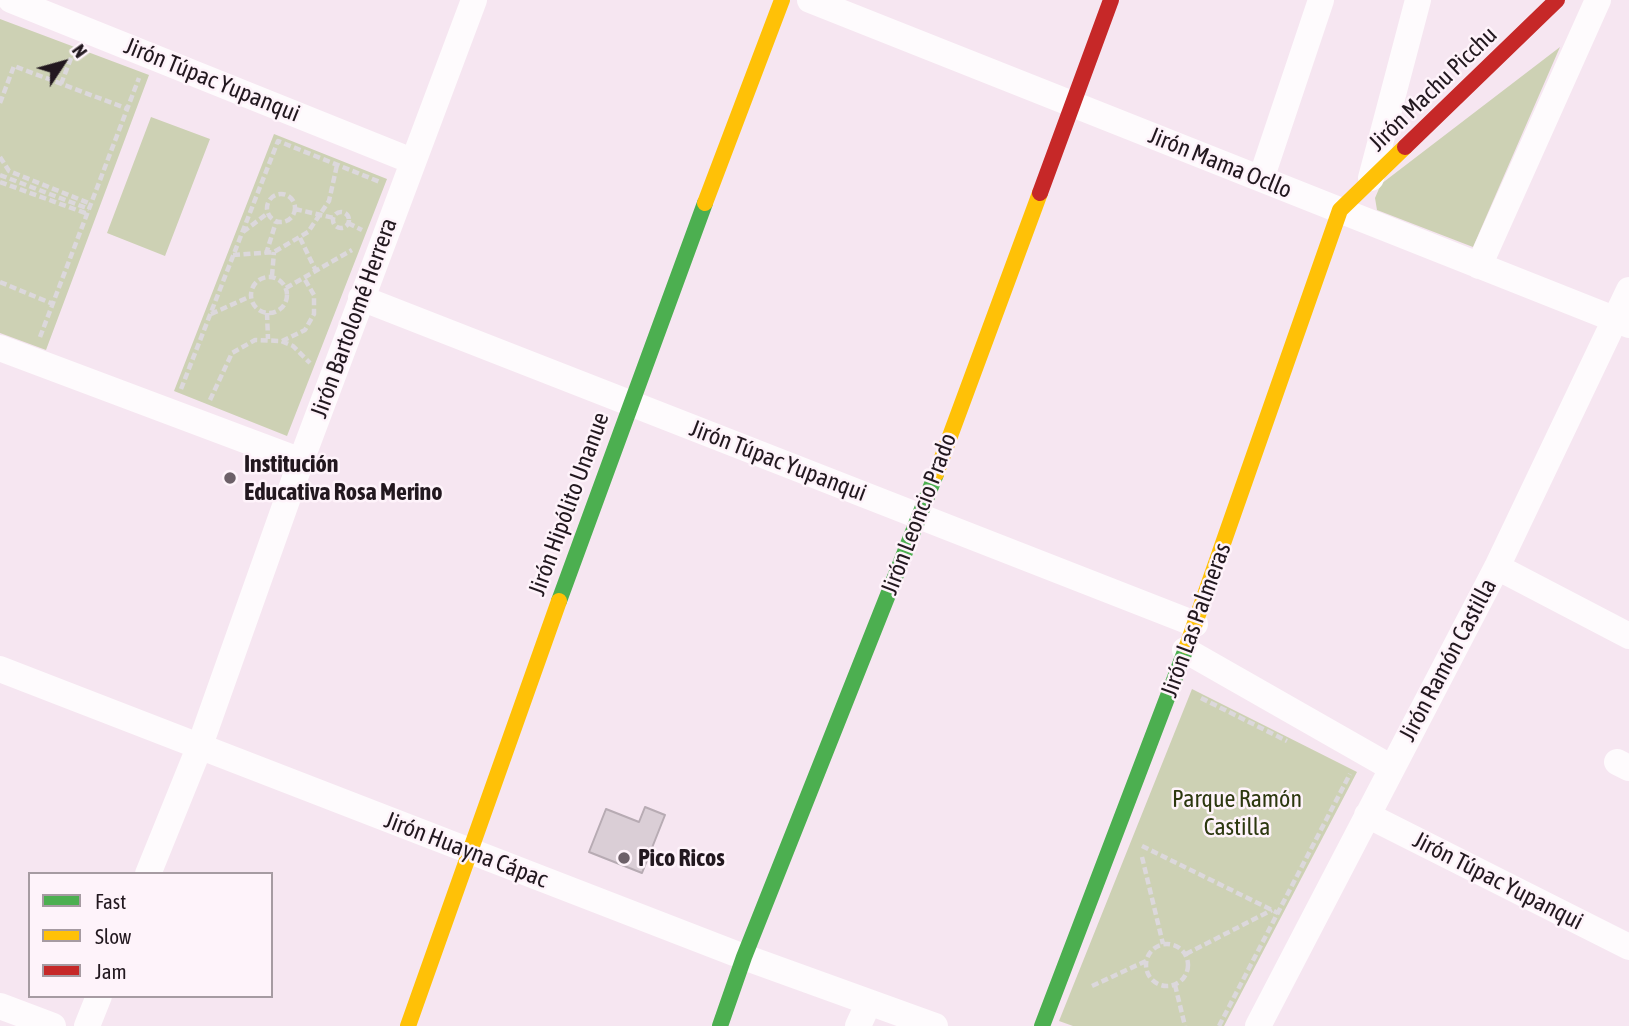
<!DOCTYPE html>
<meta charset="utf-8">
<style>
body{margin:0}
#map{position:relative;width:1629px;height:1026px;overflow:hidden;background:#f6e6f1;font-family:"Asap Condensed",sans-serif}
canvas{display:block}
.legend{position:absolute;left:28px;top:872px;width:245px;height:126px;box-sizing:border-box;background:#fef3fa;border:2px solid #a69ba2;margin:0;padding:9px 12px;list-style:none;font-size:21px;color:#22181f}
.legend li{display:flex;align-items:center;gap:14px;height:35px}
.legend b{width:35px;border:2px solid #a69ba2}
.north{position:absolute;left:28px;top:28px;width:70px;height:70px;-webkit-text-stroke:5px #fef3fa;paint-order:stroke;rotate:54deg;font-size:19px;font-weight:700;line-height:28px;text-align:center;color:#22181f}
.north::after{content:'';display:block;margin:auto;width:24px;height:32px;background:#22181f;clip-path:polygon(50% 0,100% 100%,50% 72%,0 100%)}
</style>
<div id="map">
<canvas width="1629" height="1026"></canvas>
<ul class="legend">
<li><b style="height:9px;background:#4caf50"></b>Fast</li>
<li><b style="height:9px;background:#ffc107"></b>Slow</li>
<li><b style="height:9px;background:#c62828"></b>Jam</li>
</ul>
<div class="north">N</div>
</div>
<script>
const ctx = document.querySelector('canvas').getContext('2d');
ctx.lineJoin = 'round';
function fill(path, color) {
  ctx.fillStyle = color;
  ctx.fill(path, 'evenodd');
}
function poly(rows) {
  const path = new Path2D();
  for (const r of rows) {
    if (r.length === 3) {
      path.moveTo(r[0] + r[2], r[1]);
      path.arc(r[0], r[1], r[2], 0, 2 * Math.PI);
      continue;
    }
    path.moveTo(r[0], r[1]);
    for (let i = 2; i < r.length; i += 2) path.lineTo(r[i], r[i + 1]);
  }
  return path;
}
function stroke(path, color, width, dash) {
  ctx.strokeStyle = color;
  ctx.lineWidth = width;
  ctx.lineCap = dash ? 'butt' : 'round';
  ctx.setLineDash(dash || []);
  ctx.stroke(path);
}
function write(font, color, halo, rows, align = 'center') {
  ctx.font = font + ' "Asap Condensed",sans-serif';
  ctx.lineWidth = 5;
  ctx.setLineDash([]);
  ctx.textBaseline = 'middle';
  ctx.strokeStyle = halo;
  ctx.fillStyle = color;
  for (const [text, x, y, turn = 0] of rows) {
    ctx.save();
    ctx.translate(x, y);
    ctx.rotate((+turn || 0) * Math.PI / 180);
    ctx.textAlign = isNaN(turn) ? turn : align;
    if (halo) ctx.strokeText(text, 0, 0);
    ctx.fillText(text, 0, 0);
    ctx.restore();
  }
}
fill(poly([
 [0,19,149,75,46,350,0,333],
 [1560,47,1473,247,1377,210,1375,198,1381,184],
 [151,117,210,139,165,256,107,233],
 [274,134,387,179,287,436,174,391],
 [1192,689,1357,772,1224,1026,1073,1026,1059,1021]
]), '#cdd1b4');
const building = poly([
 [645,807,665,815,642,873,589,852,606,809,639,822,645,807]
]);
fill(building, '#daced6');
stroke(building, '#b7abb3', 2);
stroke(poly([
 [61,84,73,53],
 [0,103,14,66,128,109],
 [0,157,9,171,91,204],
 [0,175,89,209],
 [0,182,88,214],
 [281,208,14],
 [295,209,334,218],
 [341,220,8],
 [348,223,362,230],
 [243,232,268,213],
 [300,238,316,271],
 [266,254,276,222],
 [233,255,274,252,308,232,329,201,337,165],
 [272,276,274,252],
 [269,295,18],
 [0,282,53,304],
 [286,288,352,250],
 [267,313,268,339],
 [211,314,251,296],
 [40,337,139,78],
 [282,341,305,330,314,314,314,295,304,278],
 [181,389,278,141,380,182],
 [210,400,232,353,255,340,281,341,293,346,310,363],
 [1201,698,1287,741],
 [1142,846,1278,913],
 [1142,857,1163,944],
 [1167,965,21],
 [1186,954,1272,910],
 [1175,985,1185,1026],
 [1092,986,1146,961],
 [1219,1026,1350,774]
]), '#dcd8dc', 4.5, [7, 3.5]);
stroke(poly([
 [11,0,412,161],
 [810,0,1629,325],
 [1371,178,1418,0],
 [1261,179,1321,0],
 [1479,266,1598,0],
 [361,298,1195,624],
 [0,348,301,461],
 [1497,567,1629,636],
 [1185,650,1392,768],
 [0,669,744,957,935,1026],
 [1617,762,1629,768],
 [1367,815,1629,947],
 [148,874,199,748,301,461,474,0],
 [0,1006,53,1026],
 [87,1026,99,996],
 [858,1026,869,1002],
 [1258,1026,1497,567,1629,290]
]), '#fefbfd', 26);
stroke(poly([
 [559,601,705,203],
 [720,1026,744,957,936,474],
 [1042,1026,1187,646]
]), '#4caf50', 16);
stroke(poly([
 [705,203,782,0],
 [936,474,1040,193],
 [1187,646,1340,210,1405,147],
 [408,1026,559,601]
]), '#ffc107', 16);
stroke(poly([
 [1405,147,1557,0],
 [1040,193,1111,0]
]), '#c62828', 16);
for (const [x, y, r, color] of [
 [230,478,7,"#6c6068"],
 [624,858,7,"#6c6068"]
]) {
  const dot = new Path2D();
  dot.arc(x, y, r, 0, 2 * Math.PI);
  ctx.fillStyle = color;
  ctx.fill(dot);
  stroke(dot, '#fef3fa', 2.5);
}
write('24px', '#22181f', '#fef3fa', [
 ["Jirón Túpac Yupanqui",212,80,22],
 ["Jirón Machu Picchu",1433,89,-44],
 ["Jirón Mama Ocllo",1220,163,22],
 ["Jirón Bartolomé Herrera",354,318,-70],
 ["Jirón Túpac Yupanqui",778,461,21],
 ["Jirón Hipólito Unanue",569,504,-70],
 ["Jirón Leoncio Prado",919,514,-69],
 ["Jirón Las Palmeras",1196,620,-70],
 ["Jirón Ramón Castilla",1448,660,-62],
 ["Jirón Huayna Cápac",466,850,21],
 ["Jirón Túpac Yupanqui",1498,881,27]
]);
write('bold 24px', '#22181f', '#fef3fa', [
 ["Institución",244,464],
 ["Educativa Rosa Merino",244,492],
 ["Pico Ricos",638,858]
], 'left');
write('24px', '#2c380f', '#fef3fa', [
 ["Parque Ramón",1237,799],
 ["Castilla",1237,827]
]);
</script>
